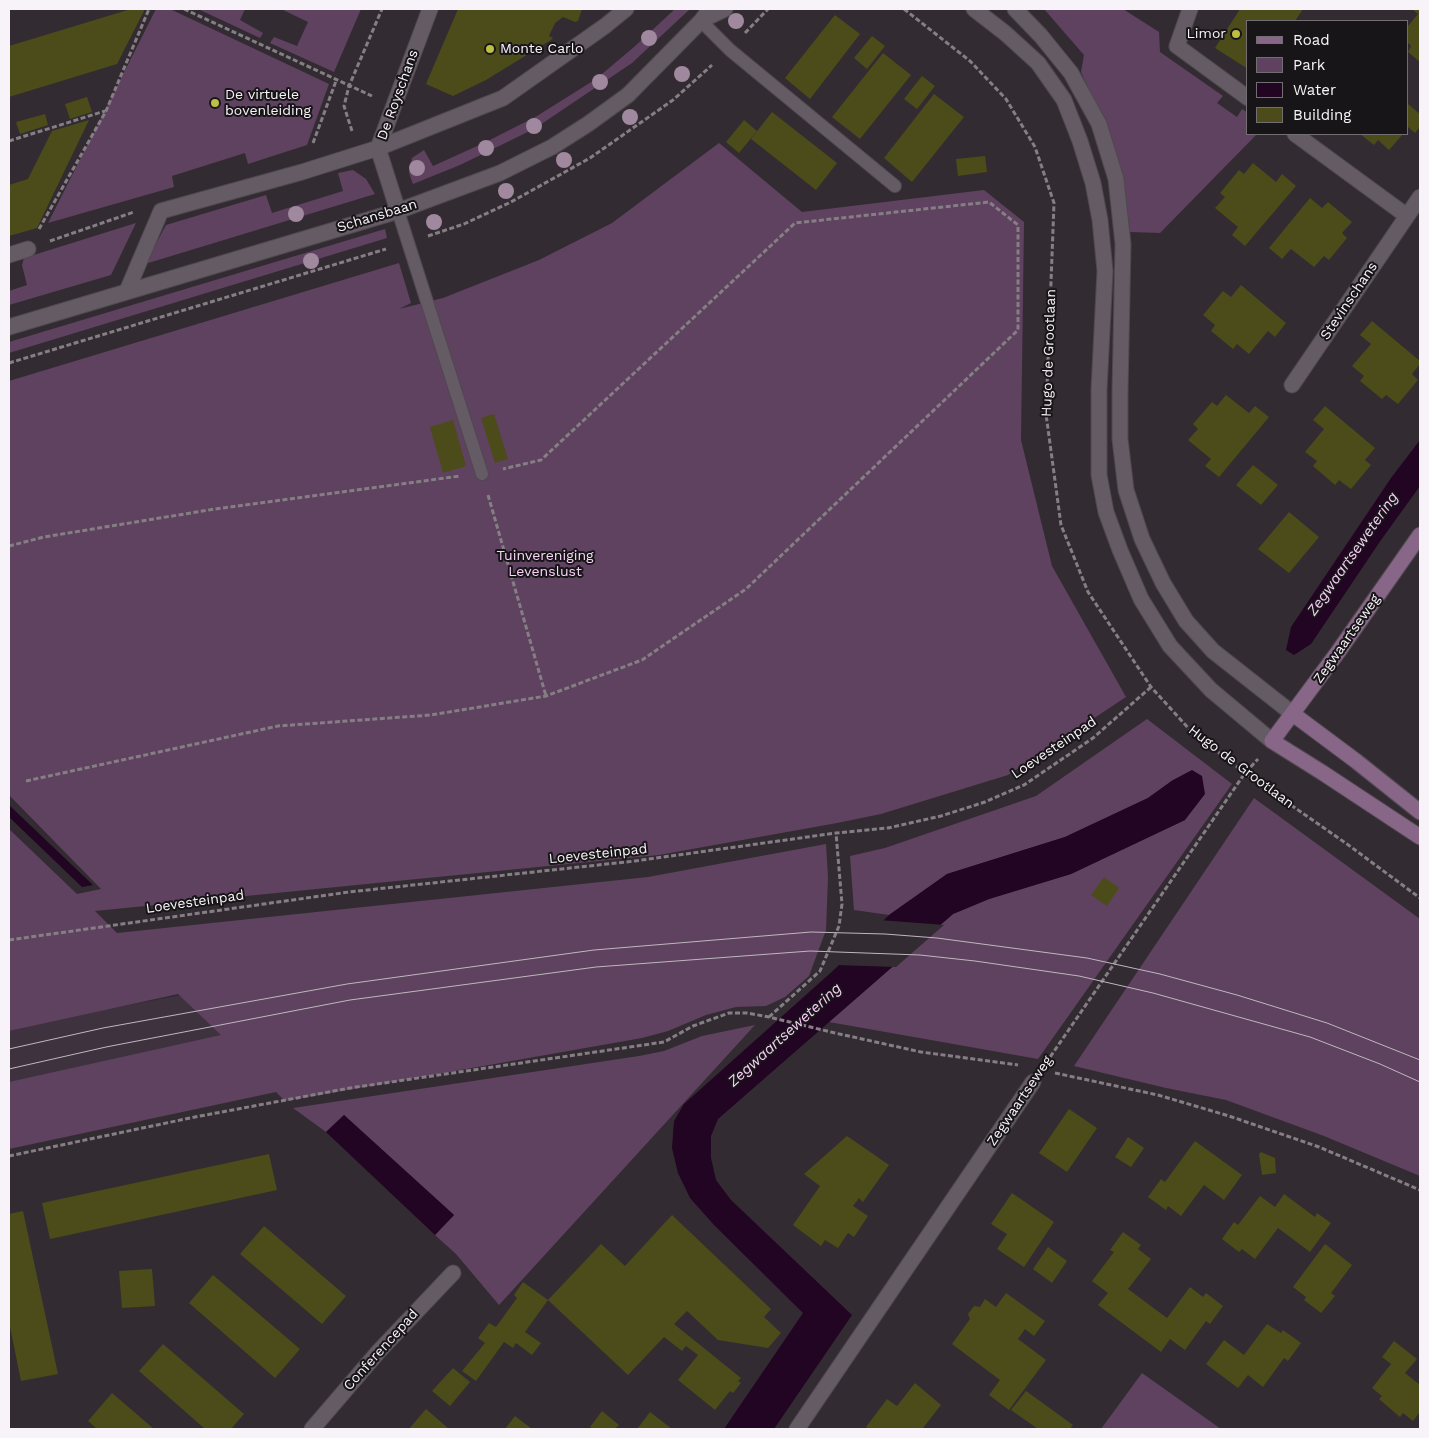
<!DOCTYPE html>
<style>
body{margin:0}
#map{position:relative;width:1429px;height:1438px;overflow:hidden;background:#332b32;font-family:"Work Sans",sans-serif}
canvas{display:block}
.frame{position:absolute;inset:0;border:10px solid #f8f3f8;pointer-events:none}
.legend{position:absolute;left:1246px;top:20px;width:162px;height:115px;box-sizing:border-box;background:#181518;border:1px solid #726e72;margin:0;padding:6px 9px;list-style:none;font-size:15px;color:#f8f3f8}
.legend li{display:flex;align-items:center;gap:10px;height:25px}
.legend b{width:25px;border:1px solid #726e72}
</style>
<div id="map">
<canvas width="1429" height="1438"></canvas>
<div class="frame"></div>
<ul class="legend">
<li><b style="height:6px;background:#868"></b>Road</li>
<li><b style="height:14px;background:#5f425f"></b>Park</li>
<li><b style="height:14px;background:#220423"></b>Water</li>
<li><b style="height:14px;background:#4b4c19"></b>Building</li>
</ul>
</div>
<script>
const ctx = document.querySelector('canvas').getContext('2d');
ctx.lineJoin = 'round';
function fill(path, color) {
  ctx.fillStyle = color;
  ctx.fill(path, 'evenodd');
}
function poly(rows) {
  const path = new Path2D();
  for (const r of rows) {
    path.moveTo(r[0], r[1]);
    for (let i = 2; i < r.length; i += 2) path.lineTo(r[i], r[i + 1]);
  }
  return path;
}
function stroke(path, color, width, dash) {
  ctx.strokeStyle = color;
  ctx.lineWidth = width;
  ctx.lineCap = dash ? 'butt' : 'round';
  ctx.setLineDash(dash || []);
  ctx.stroke(path);
}
function write(font, color, halo, rows, align = 'center') {
  ctx.font = font + ' "Work Sans",sans-serif';
  ctx.lineWidth = 4;
  ctx.setLineDash([]);
  ctx.textBaseline = 'middle';
  ctx.strokeStyle = halo;
  ctx.fillStyle = color;
  for (const [text, x, y, turn = 0] of rows) {
    ctx.save();
    ctx.translate(x, y);
    ctx.rotate((+turn || 0) * Math.PI / 180);
    ctx.textAlign = isNaN(turn) ? turn : align;
    if (halo) ctx.strokeText(text, 0, 0);
    ctx.fillText(text, 0, 0);
    ctx.restore();
  }
}
fill(poly([
 [810,918,9,1085,9,1031,96,1011,345,965]
]), '#3e323e');
fill(poly([
 [156,9,170,9,329,84,307,145,248,164,245,153,172,176,174,187,48,223],
 [198,9,245,9,240,20,263,33,260,38],
 [281,9,361,9,334,72,270,43,274,37,297,46,308,22],
 [675,9,690,9,632,63,534,129,460,165,413,184,409,173,412,158,424,150,433,166,486,142,537,116,596,79,634,47],
 [1044,9,1123,9,1159,32,1160,52,1223,96,1217,103,1237,117,1242,109,1248,113,1248,134,1257,134,1160,233,1130,232,1124,187,1111,139,1081,72,1084,55],
 [719,143,802,212,984,190,1024,222,1021,440,1052,566,1126,697,1008,775,881,814,837,823,659,855,95,911,117,933,648,877,826,844,828,877,826,930,809,976,785,997,766,1006,736,1007,706,1015,668,1031,642,1038,285,1101,276,1092,9,1149,9,1082,221,1035,178,994,9,1031,9,829,77,894,101,889,9,795,9,381,399,263,411,303,399,309,443,298,539,260,612,223],
 [353,170,366,179,375,194,145,264,166,225,266,195,272,213,343,191,338,173],
 [136,223,111,275,9,305,9,291,27,285,22,265,24,258],
 [385,229,387,238,9,353,9,342],
 [1147,719,1232,784,1038,1059,829,1022,953,914,989,899,1071,874,1185,820,1173,780,1148,798,1065,837,947,874,889,915,854,910,850,856,885,848,1036,796],
 [1254,798,1420,919,1420,1176,1324,1136,1226,1100,1166,1088,1074,1066],
 [755,1025,499,1305,456,1254,435,1235,454,1215,344,1115,326,1132,293,1108,639,1056,664,1051,702,1036],
 [1142,1373,1221,1429,1101,1429]
]), '#5f425f');
fill(poly([
 [1420,440,1420,486,1381,540,1311,644,1294,655,1286,650,1291,627,1391,478],
 [1192,770,1202,776,1205,794,1185,820,1071,874,989,899,953,914,718,1119,711,1136,711,1158,716,1180,731,1200,852,1315,774,1429,724,1429,803,1313,714,1225,690,1198,678,1173,672,1148,674,1121,684,1104,836,968,889,915,947,874,1065,837,1148,798,1173,780],
 [9,805,93,885,82,887,9,817],
 [344,1115,454,1215,435,1235,326,1132]
]), '#220423');
fill(poly([
 [879,920,932,924,944,925,896,967,836,965]
]), '#332b32');
fill(poly([
 [131,9,145,9,117,64,9,97,9,46],
 [458,9,582,9,578,21,575,22,563,17,555,23,549,36,553,38,551,40,486,80,453,96,426,84],
 [1240,9,1303,9,1295,21,1248,21,1248,69,1215,48],
 [1412,9,1420,9,1420,62,1408,52,1411,46,1408,43,1408,26,1418,14],
 [835,15,860,34,810,99,785,78],
 [872,36,885,46,867,69,854,58],
 [883,53,911,75,860,139,832,117],
 [922,76,935,86,917,109,904,99],
 [934,94,964,117,912,182,884,158],
 [87,97,92,112,70,119,65,104],
 [1408,104,1420,114,1420,127,1415,133,1408,127],
 [772,112,837,163,816,190,751,139],
 [45,114,48,125,20,134,16,122],
 [89,120,37,228,9,236,9,185,28,179,52,131],
 [744,120,757,131,739,153,726,142],
 [1360,134,1403,134,1389,150,1378,140,1374,145],
 [985,156,987,172,958,176,956,159],
 [1253,163,1276,182,1282,174,1296,186,1245,246,1232,235,1238,227,1215,208,1225,197,1220,193,1239,170,1244,174],
 [1310,198,1322,208,1328,202,1352,222,1342,233,1347,238,1329,260,1324,256,1314,267,1291,249,1282,259,1269,248],
 [1241,285,1286,323,1275,337,1268,331,1249,354,1237,344,1233,349,1211,331,1215,325,1203,315,1223,291,1231,297],
 [1372,321,1420,361,1420,364,1412,374,1418,380,1398,404,1386,395,1382,399,1360,381,1364,376,1352,366,1371,344,1360,335],
 [1226,395,1249,413,1255,406,1269,417,1219,477,1205,466,1211,459,1188,440,1198,429,1193,424,1212,402,1217,406],
 [1325,406,1375,448,1365,460,1371,465,1351,489,1339,480,1335,485,1313,466,1317,461,1305,452,1324,429,1313,420],
 [494,414,508,459,495,463,481,418],
 [453,420,466,466,443,473,430,427],
 [1253,465,1278,485,1261,505,1236,485],
 [1289,512,1319,537,1289,573,1258,549],
 [1104,877,1119,888,1107,906,1091,895],
 [1069,1109,1097,1128,1067,1172,1039,1153],
 [847,1136,889,1165,863,1202,859,1198,853,1206,868,1216,854,1237,848,1233,838,1248,825,1240,821,1246,793,1225,820,1186,804,1174],
 [1128,1137,1144,1148,1131,1167,1115,1157],
 [1195,1141,1242,1175,1224,1200,1204,1185,1181,1216,1168,1206,1166,1210,1148,1197,1161,1179,1165,1182],
 [1261,1152,1275,1158,1276,1173,1262,1175,1259,1154],
 [269,1154,277,1190,50,1239,42,1203],
 [1012,1193,1054,1222,1024,1267,997,1249,1007,1234,991,1224],
 [1284,1194,1315,1217,1317,1213,1331,1223,1310,1252,1278,1228,1255,1259,1242,1249,1239,1252,1222,1239,1234,1222,1238,1225,1260,1196,1275,1207],
 [23,1211,58,1374,21,1381,9,1322,9,1214],
 [672,1215,771,1309,764,1317,781,1333,768,1348,718,1340,687,1311,674,1324,741,1378,738,1381,741,1383,733,1393,730,1391,715,1410,678,1380,698,1355,686,1346,682,1351,664,1337,628,1375,548,1300,601,1244,625,1266],
 [264,1226,346,1296,322,1324,240,1254],
 [1123,1232,1141,1245,1138,1249,1151,1259,1128,1289,1167,1318,1190,1287,1203,1297,1206,1293,1223,1306,1210,1324,1206,1321,1185,1350,1170,1339,1161,1352,1098,1305,1108,1293,1092,1281,1114,1252,1110,1250],
 [1325,1244,1352,1265,1331,1293,1335,1296,1321,1313,1304,1300,1306,1297,1293,1287],
 [1048,1247,1067,1261,1052,1283,1033,1269],
 [152,1269,155,1306,122,1308,119,1271],
 [213,1275,300,1349,275,1378,189,1303],
 [523,1282,548,1300,525,1332,541,1343,532,1355,516,1343,513,1348,504,1342,476,1381,462,1371,485,1343,478,1338,489,1323,496,1327,517,1298,514,1295],
 [1006,1293,1045,1321,1034,1336,1025,1329,1018,1339,1046,1360,1009,1410,989,1395,1000,1380,952,1344,970,1319,968,1314,974,1306,980,1307,985,1299,996,1307],
 [1267,1324,1281,1333,1283,1330,1301,1343,1288,1361,1284,1358,1263,1387,1248,1375,1238,1388,1206,1364,1224,1340,1244,1355],
 [1394,1341,1417,1359,1405,1373,1420,1385,1420,1412,1413,1421,1403,1413,1400,1417,1379,1399,1382,1396,1372,1388,1391,1364,1382,1357],
 [163,1344,244,1414,231,1429,205,1429,139,1371],
 [453,1368,470,1382,450,1406,432,1391],
 [915,1383,941,1405,923,1428,925,1429,869,1429,866,1427,887,1399,897,1406],
 [1026,1391,1073,1425,1070,1429,1038,1429,1011,1410],
 [112,1393,154,1429,97,1429,88,1421],
 [426,1409,449,1429,409,1429],
 [602,1411,619,1425,615,1429,593,1429,590,1427],
 [650,1412,672,1429,637,1429],
 [515,1416,532,1429,505,1429]
]), '#4b4c19');
const service = poly([
 [701,21,730,50,895,186],
 [398,211,482,474]
]);
const minor = poly([
 [1190,9,1177,46,1248,98],
 [1295,134,1407,216],
 [398,211,378,148,430,9],
 [9,255,28,249],
 [127,291,161,211,302,172,378,148,503,98,605,26,626,9],
 [1292,385,1420,197],
 [312,1429,379,1351,453,1273],
 [797,1429,1033,1082]
]);
const tertiary = poly([
 [974,9,1005,33,1038,63,1064,100,1080,141,1093,183,1100,220,1105,271,1099,390,1099,475,1106,512,1120,550,1141,599,1170,646,1211,690,1272,741],
 [1015,9,1041,36,1071,73,1099,124,1116,179,1123,244,1120,393,1120,439,1126,490,1142,539,1163,583,1186,621,1213,651,1293,714],
 [702,20,725,9],
 [9,327,398,211,500,173,552,147,588,124,628,95,701,21,710,9]
]);
const secondary = poly([
 [1420,535,1338,652,1272,741,1323,773,1420,837],
 [1293,714,1356,761,1420,812]
]);
stroke(service, '#4f494f', 14);
stroke(minor, '#4f494f', 17);
stroke(tertiary, '#4f494f', 17);
stroke(secondary, '#4f494f', 17);
stroke(poly([
 [184,9,372,96],
 [904,9,970,61,1006,99,1035,147,1054,203,1046,414,1061,525,1088,592,1151,687,1191,731,1245,773,1347,844,1420,898],
 [745,33,768,9],
 [352,131,344,106,349,86,382,9],
 [9,141,105,111],
 [313,143,336,81],
 [39,229,106,111,149,9],
 [428,236,464,224,511,202,590,158,673,100,712,65],
 [50,241,134,212],
 [9,363,386,249],
 [488,495,546,696],
 [9,546,44,537,215,509,460,476],
 [26,781,278,726,431,715,546,696,642,660,746,589,1018,330,1018,225,989,202,795,223,541,460,503,469],
 [9,940,349,892,635,861,836,833,888,828,941,816,985,802,1024,785,1093,738,1151,687],
 [769,1017,820,971,839,926,842,904,836,833],
 [1046,1063,1245,773,1258,759],
 [1055,1073,1158,1095,1229,1116,1319,1147,1420,1190],
 [9,1156,195,1117,350,1088,664,1042,693,1026,729,1013,747,1013,769,1017,835,1033,921,1052,1018,1065]
]), '#857f85', 3, [5, 2.5]);
stroke(service, '#645b64', 12);
stroke(minor, '#645b64', 15);
stroke(tertiary, '#645b64', 15);
stroke(secondary, '#868', 15);
stroke(poly([
 [9,1049,103,1028,347,984,594,950,811,932,885,934,937,938,1087,958,1160,974,1237,995,1327,1023,1420,1060],
 [9,1069,106,1047,350,1000,596,967,810,951,920,955,975,961,1079,976,1153,993,1310,1037,1380,1064,1420,1082]
]), '#beb8be', 1);
ctx.fillStyle = '#a0889f';
for (const [x, y] of [
 [736,21],
 [649,38],
 [682,74],
 [600,82],
 [630,117],
 [534,126],
 [486,148],
 [564,160],
 [417,168],
 [506,191],
 [296,214],
 [434,222],
 [311,261]
]) {
  ctx.beginPath();
  ctx.arc(x, y, 8, 0, 2 * Math.PI);
  ctx.fill();
}
for (const [x, y, r, color] of [
 [1236,34,5,"#bdbf43"],
 [490,49,5,"#bdbf43"],
 [215,103,5,"#bdbf43"]
]) {
  const dot = new Path2D();
  dot.arc(x, y, r, 0, 2 * Math.PI);
  ctx.fillStyle = color;
  ctx.fill(dot);
  stroke(dot, '#181518', 2);
}
write('14px', '#f8f3f8', '#181518', [
 ["Limor",1226,34,"right"],
 ["Monte Carlo",500,49],
 ["De virtuele",225,95],
 ["bovenleiding",225,111]
], 'left');
write('14px', '#f8f3f8', '#181518', [
 ["De Royschans",398,95,-70],
 ["Schansbaan",377,216,-17],
 ["Stevinschans",1349,301,-56],
 ["Hugo de Grootlaan",1049,353,-88],
 ["Zegwaartseweg",1347,639,-55],
 ["Loevesteinpad",1054,748,-34],
 ["Hugo de Grootlaan",1241,767,37],
 ["Loevesteinpad",598,854,-6],
 ["Loevesteinpad",195,902,-8],
 ["Zegwaartseweg",1020,1101,-56],
 ["Conferencepad",381,1350,-48]
]);
write('14px', '#f9d5f8', '#181518', [
 ["Tuinvereniging",545,556],
 ["Levenslust",545,572]
]);
write('italic 15px', '#fbccfb', '#181518', [
 ["Zegwaartsewetering",1353,554,-55],
 ["Zegwaartsewetering",785,1035,-42]
]);
</script>
